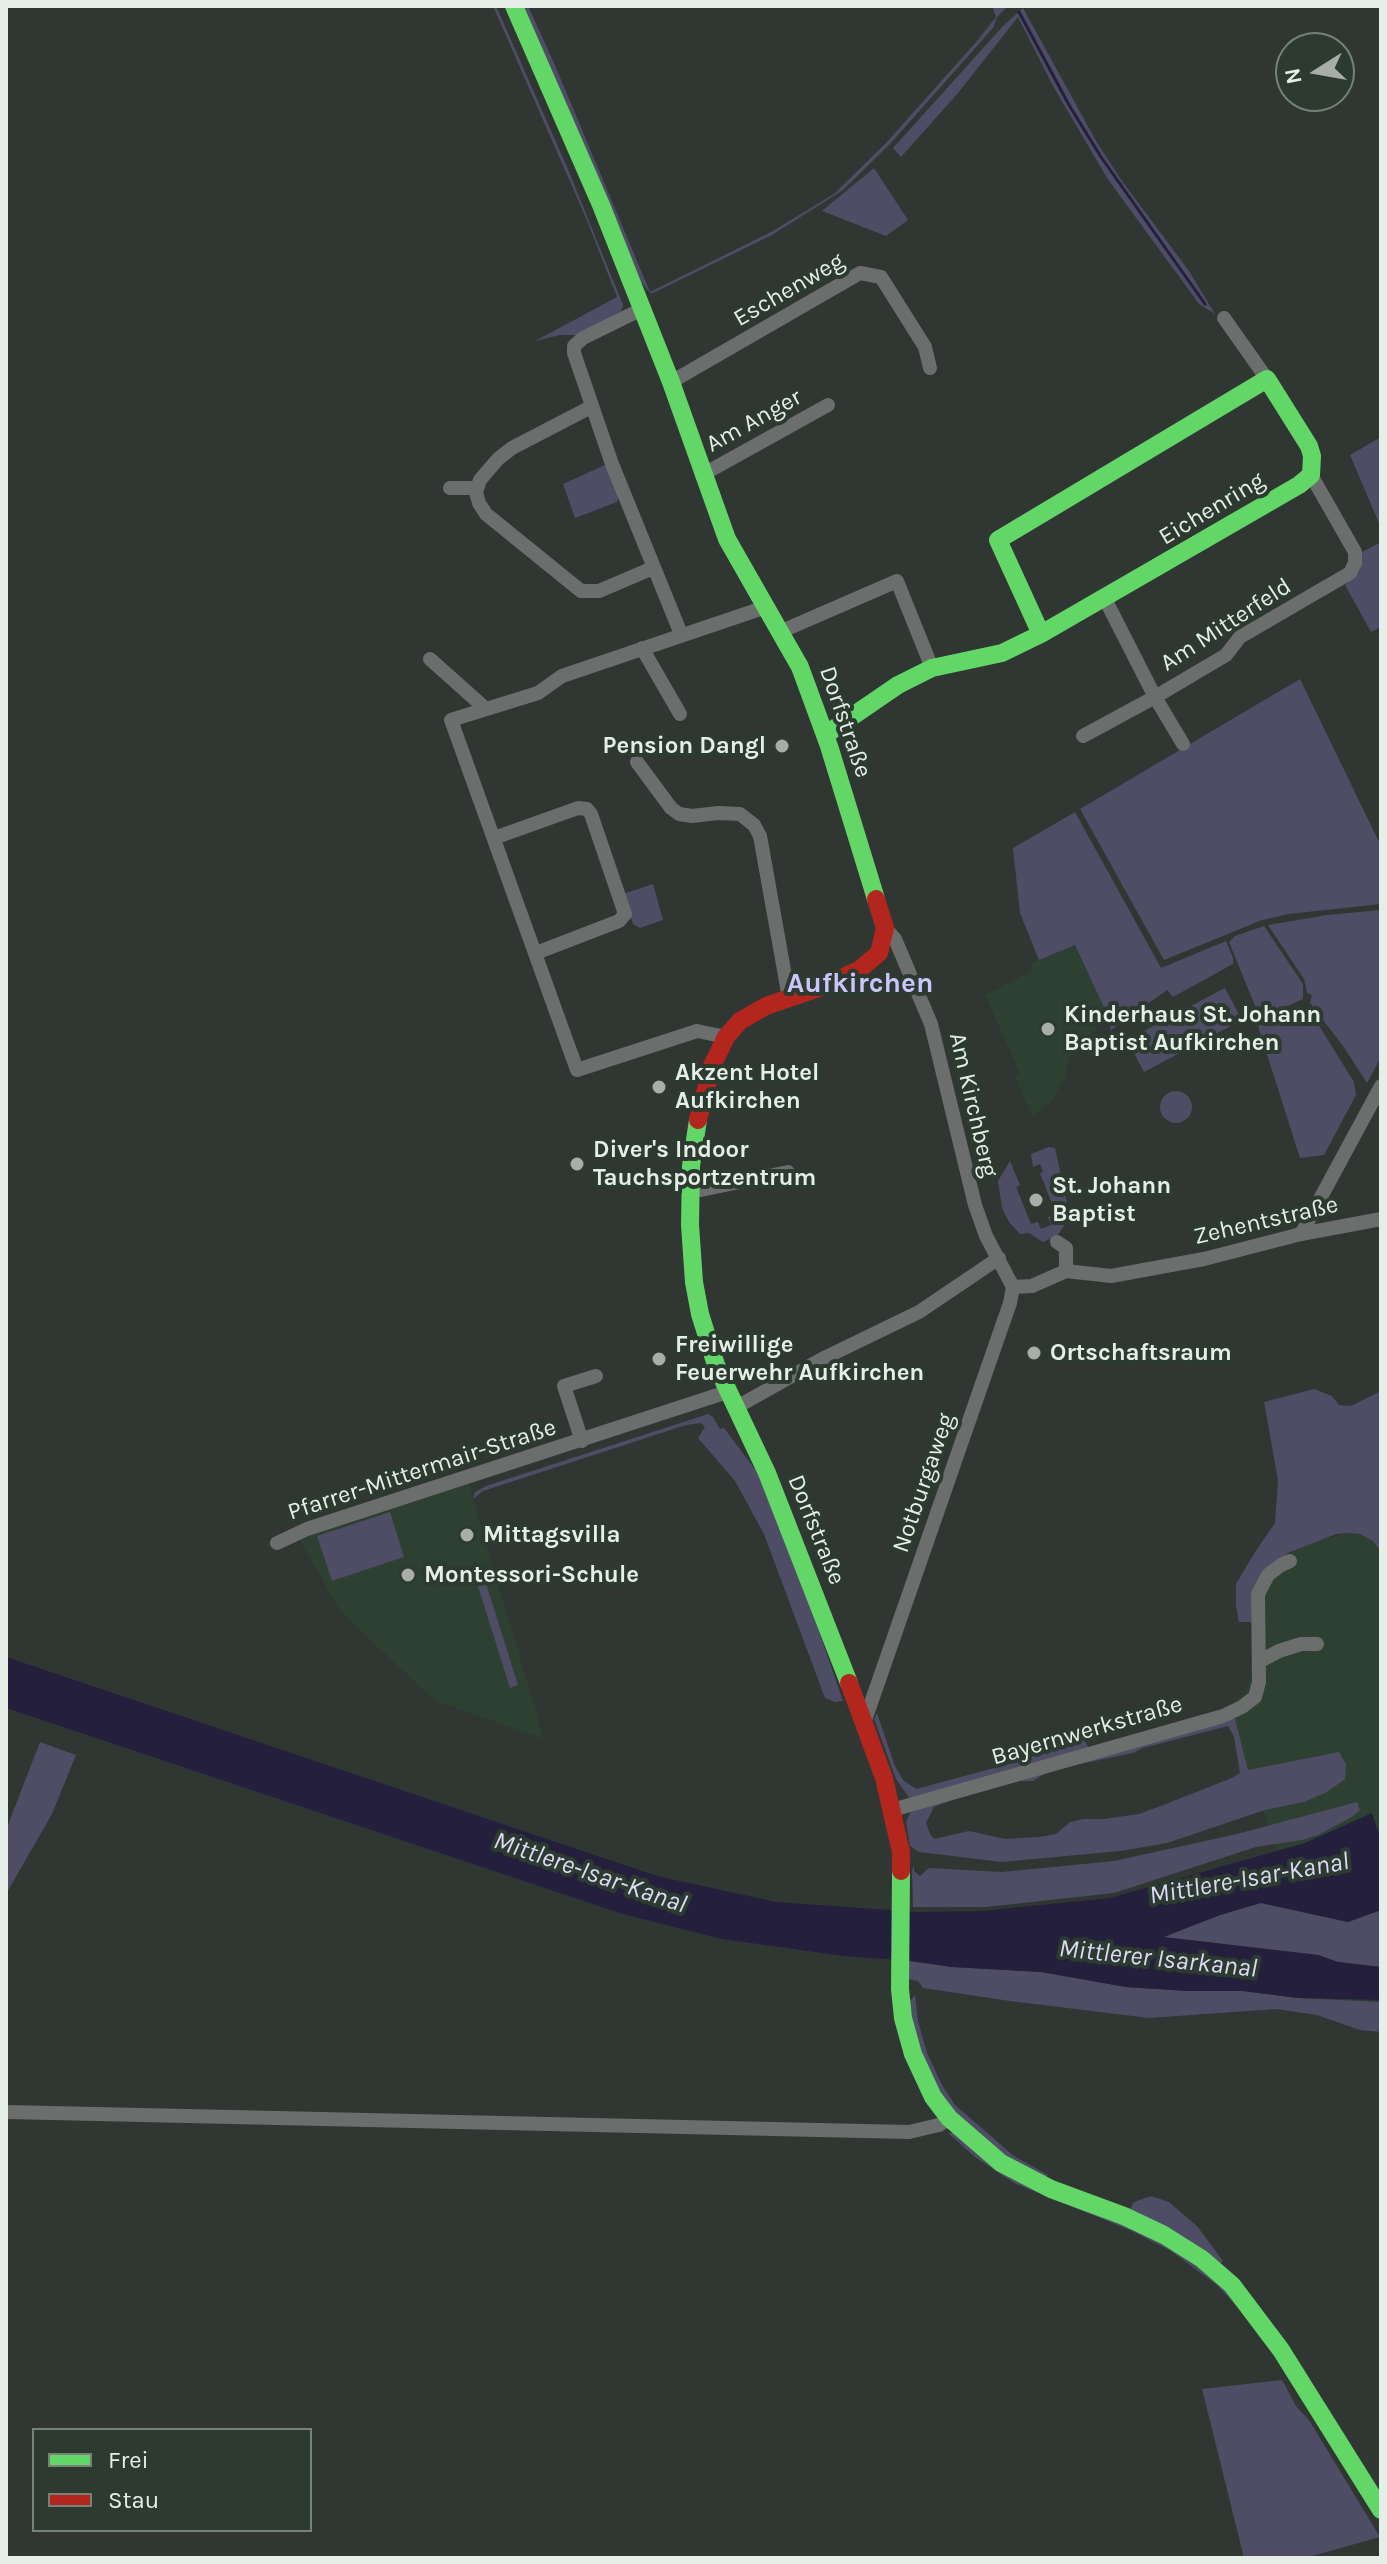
<!DOCTYPE html>
<meta charset="utf-8">
<style>
body{margin:0}
#map{position:relative;width:1387px;height:2564px;overflow:hidden;background:#303631;font-family:Karla,sans-serif}
canvas{display:block}
.frame{position:absolute;inset:0;border:8px solid #e5eee7;pointer-events:none}
.legend{position:absolute;left:32px;top:2428px;width:280px;height:104px;box-sizing:border-box;background:#2c3a30;border:2px solid #768279;margin:0;padding:10px 14px;list-style:none;font-size:24px;color:#e5eee7}
.legend li{display:flex;align-items:center;gap:16px;height:40px}
.legend b{width:40px;border:2px solid #768279}
.north{position:absolute;left:1275px;top:32px;width:80px;height:80px;box-sizing:border-box;background:#2c3a30;border:2px solid #768279;border-radius:50%;rotate:259deg;font-size:22px;font-weight:700;line-height:32px;text-align:center;color:#e5eee7}
.north::after{content:'';display:block;margin:auto;width:28px;height:36px;background:#a6aea7;clip-path:polygon(50% 0,100% 100%,50% 72%,0 100%)}
</style>
<div id="map">
<canvas width="1387" height="2564"></canvas>
<div class="frame"></div>
<ul class="legend">
<li><b style="height:10px;background:#63d668"></b>Frei</li>
<li><b style="height:10px;background:#b3261e"></b>Stau</li>
</ul>
<div class="north">N</div>
</div>
<script>
const ctx = document.querySelector('canvas').getContext('2d');
ctx.lineJoin = 'round';
function fill(path, color) {
  ctx.fillStyle = color;
  ctx.fill(path, 'evenodd');
}
function poly(rows) {
  const path = new Path2D();
  for (const r of rows) {
    if (r.length === 3) {
      path.moveTo(r[0] + r[2], r[1]);
      path.arc(r[0], r[1], r[2], 0, 2 * Math.PI);
      continue;
    }
    path.moveTo(r[0], r[1]);
    for (let i = 2; i < r.length; i += 2) path.lineTo(r[i], r[i + 1]);
  }
  return path;
}
function stroke(path, color, width, dash) {
  ctx.strokeStyle = color;
  ctx.lineWidth = width;
  ctx.lineCap = dash ? 'butt' : 'round';
  ctx.setLineDash(dash || []);
  ctx.stroke(path);
}
function write(font, color, halo, rows, align = 'center') {
  ctx.font = font + ' Karla,sans-serif';
  ctx.lineWidth = 8;
  ctx.setLineDash([]);
  ctx.textBaseline = 'middle';
  ctx.strokeStyle = halo;
  ctx.fillStyle = color;
  for (const [text, x, y, turn = 0] of rows) {
    ctx.save();
    ctx.translate(x, y);
    ctx.rotate((+turn || 0) * Math.PI / 180);
    ctx.textAlign = isNaN(turn) ? turn : align;
    if (halo) ctx.strokeText(text, 0, 0);
    ctx.fillText(text, 0, 0);
    ctx.restore();
  }
}
fill(poly([
 [1075,945,1108,1016,1069,1058,1065,1077,1051,1102,1032,1116,1015,1077,1020,1074,985,995,1032,971,1030,964],
 [468,1479,473,1499,544,1739,435,1701,340,1611,299,1539],
 [1347,1533,1360,1534,1373,1541,1381,1552,1381,2000,1363,2001,1188,1991,1110,1898,1278,1850,1248,1770,1232,1705,1244,1693,1251,1677,1253,1598,1278,1560,1312,1542]
]), '#2d4032');
fill(poly([
 [493,6,496,6,567,167,623,305,621,311,579,335,560,335,535,341,617,297,586,218],
 [522,6,528,6,554,63,650,292,771,232,834,194,886,143,977,41,996,17,992,6,1008,6,997,17,993,28,890,144,843,190,772,235,651,294,641,282],
 [1023,8,1096,141,1122,181,1189,271,1215,314,1199,304,1107,178,1053,86,1018,17,958,93,901,157,893,148,1004,25],
 [874,168,908,220,886,236,822,211],
 [1381,437,1381,528,1350,455],
 [607,464,619,496,617,502,575,518,563,484],
 [1381,542,1381,627,1371,632,1345,585,1359,572,1362,562,1360,553],
 [1300,679,1381,846,1381,904,1289,914,1262,920,1164,960,1080,809],
 [1075,812,1161,968,1226,941,1233,958,1233,964,1173,997,1167,990,1111,1030,1108,1016,1075,945,1039,960,1020,913,1013,848],
 [653,884,663,920,640,928,633,924,623,894],
 [1381,910,1381,1057,1367,1083,1343,1046,1310,1003,1312,995,1307,993,1304,979,1268,925,1327,915],
 [1264,926,1303,984,1303,999,1260,1018,1229,942,1235,936],
 [1225,988,1242,1020,1144,1072,1127,1040],
 [1308,1008,1354,1082,1356,1095,1324,1155,1300,1158,1258,1026],
 [1176,1107,16],
 [1049,1147,1055,1148,1070,1217,1057,1236,1043,1242,1029,1233,1020,1234,1009,1222,1002,1208,998,1181,1010,1161,1020,1185,1016,1187,1031,1224,1038,1222,1041,1229,1051,1225,1048,1217,1056,1214,1040,1173,1043,1172,1040,1164,1033,1167,1031,1154],
 [1314,1389,1332,1396,1339,1405,1351,1406,1381,1391,1381,1552,1373,1541,1360,1534,1347,1533,1336,1534,1288,1553,1274,1564,1253,1598,1251,1622,1239,1622,1236,1606,1236,1584,1255,1552,1275,1523,1278,1480,1264,1402],
 [708,1414,713,1417,720,1429,724,1428,757,1472,802,1582,843,1701,835,1702,825,1698,764,1534,735,1481,698,1438,705,1427,701,1423,686,1425,483,1491,473,1499,475,1492,486,1486],
 [390,1512,404,1557,332,1581,317,1536],
 [484,1577,518,1685,510,1688,476,1580],
 [877,1713,895,1766,903,1780,916,1789,1009,1764,1045,1752,1081,1735,1089,1748,910,1799,896,1779,874,1719],
 [1235,1718,1248,1770,1339,1752,1346,1764,1345,1779,1327,1792,1304,1802,1265,1810,1167,1843,1120,1851,1002,1862,919,1852,910,1846,906,1822,910,1813,914,1809],
 [1228,1726,1234,1737,1240,1773,1232,1778,1158,1807,1139,1814,1104,1819,1083,1819,1070,1822,1056,1834,1039,1837,1005,1839,969,1831,934,1839,930,1834,926,1823,934,1807,959,1797,1014,1781,1033,1781,1047,1772,1061,1768,1133,1753,1143,1748],
 [40,1742,76,1755,52,1814,6,1894,6,1830],
 [1357,1802,1360,1810,1352,1817,1318,1835,1302,1840,1256,1847,1114,1893,986,1907,913,1907,912,1871,914,1865,914,1871,920,1876,929,1868,1002,1872,1114,1861,1237,1834],
 [1261,1903,1348,1922,1381,1910,1381,1967,1338,1962,1318,1955,1162,1937,1220,1915],
 [908,1961,952,1967,1041,1972,1126,1987,1188,1991,1243,1991,1298,1998,1381,2002,1381,2032,1360,2030,1317,2015,1276,2009,1149,2018,1010,2001,923,1988,918,1981,908,1979],
 [915,1995,918,2021,927,2053,942,2085,955,2105,1014,2156,1048,2175,1045,2178,1027,2171,960,2121,933,2081,915,2036,910,2006,910,2001],
 [948,2133,955,2133,1139,2229,1215,2278,1245,2315,1217,2285,1171,2251,1132,2231,1014,2183,975,2157],
 [1151,2196,1169,2202,1197,2226,1223,2261,1219,2265,1129,2211,1134,2202],
 [1282,2380,1296,2406,1309,2420,1380,2537,1305,2558,1244,2558,1202,2389]
]), '#4f4d65');
fill(poly([
 [6,1657,657,1876,776,1902,918,1912,983,1911,1110,1898,1305,1843,1372,1813,1381,1840,1381,1910,1348,1922,1261,1903,1220,1915,1164,1937,1318,1955,1338,1962,1381,1967,1381,2000,1298,1998,1243,1991,1188,1991,1126,1987,1041,1972,952,1967,913,1961,844,1956,722,1939,623,1914,6,1708]
]), '#241f3d');
stroke(poly([
 [1019,12,1069,105,1101,157,1205,304]
]), '#241f3d', 3);
stroke(poly([
 [642,309,583,338,574,346,574,353,612,464,681,634],
 [1224,318,1267,379],
 [671,382,860,273,881,277,925,347,930,368],
 [591,407,512,448,498,459,480,480,476,492,479,503,486,514,581,591,599,591,653,568],
 [702,475,828,405],
 [450,488,477,488],
 [1105,599,1155,697,1226,655,1240,637,1350,573,1355,563,1355,552,1311,475],
 [782,631,897,581,932,668],
 [642,648,680,714],
 [430,659,486,709],
 [1083,736,1155,697,1183,744],
 [637,762,671,808,679,814,692,816,718,813,740,814,754,825,760,836,789,998],
 [494,838,578,808,587,809,591,814,625,914,619,921,536,953],
 [726,1037,697,1031,577,1070,451,720,538,693,562,676,766,607],
 [691,1192,788,1172],
 [1301,1234,1381,1086],
 [1066,1271,1111,1276,1204,1259,1301,1234,1381,1219],
 [1013,1287,1032,1286,1066,1271,1066,1248,1057,1242],
 [735,1408,822,1359,919,1312,999,1258],
 [582,1441,564,1386,596,1376],
 [277,1543,307,1529,727,1392],
 [1260,1661,1279,1651,1301,1644,1317,1644],
 [864,1723,1010,1303,1013,1287,986,1236,975,1205,931,1024,895,939,885,928],
 [892,1810,1223,1716,1242,1707,1255,1697,1259,1682,1258,1594,1268,1575,1281,1565,1290,1561],
 [6,2112,909,2132,939,2125,949,2118]
]), '#6b6e6c', 14);
stroke(poly([
 [514,6,601,205,671,382,727,539,800,667,829,746,876,899],
 [825,735,898,685,932,668,1002,653,1041,634,998,540,1267,379,1309,446,1312,456,1311,475,1299,485,1041,634],
 [698,1120,691,1166,690,1225,694,1282,700,1314,716,1365,767,1473,849,1683],
 [901,1871,900,1989,903,2018,913,2054,933,2097,949,2118,1001,2163,1051,2189,1124,2216,1164,2235,1202,2259,1232,2285,1281,2350,1381,2510]
]), '#63d668', 18);
stroke(poly([
 [698,1120,712,1066,726,1037,740,1021,766,1006,822,987,859,970,879,953,885,928,876,899],
 [849,1683,884,1778,901,1852,901,1871]
]), '#b3261e', 18);
for (const [x, y, r, color] of [
 [782,746,8,"#a6aea7"],
 [1048,1029,8,"#a6aea7"],
 [659,1087,8,"#a6aea7"],
 [577,1164,8,"#a6aea7"],
 [1036,1200,8,"#a6aea7"],
 [1034,1353,8,"#a6aea7"],
 [659,1359,8,"#a6aea7"],
 [467,1535,8,"#a6aea7"],
 [408,1575,8,"#a6aea7"]
]) {
  const dot = new Path2D();
  dot.arc(x, y, r, 0, 2 * Math.PI);
  ctx.fillStyle = color;
  ctx.fill(dot);
  stroke(dot, '#2c3a30', 3);
}
write('24px', '#e5eee7', '#2c3a30', [
 ["Eschenweg",789,290,-30],
 ["Am Anger",754,421,-29],
 ["Eichenring",1212,509,-31],
 ["Am Mitterfeld",1226,625,-33],
 ["Dorfstraße",845,722,71],
 ["Am Kirchberg",973,1105,77],
 ["Zehentstraße",1266,1221,-13],
 ["Pfarrer-Mittermair-Straße",422,1470,-18],
 ["Notburgaweg",924,1483,-71],
 ["Dorfstraße",816,1530,68],
 ["Bayernwerkstraße",1087,1731,-16]
]);
write('bold 24px', '#e5eee7', '#2c3a30', [
 ["Pension Dangl",766,746,"right"],
 ["Kinderhaus St. Johann",1064,1015],
 ["Baptist Aufkirchen",1064,1043],
 ["Akzent Hotel",675,1073],
 ["Aufkirchen",675,1101],
 ["Diver's Indoor",593,1150],
 ["Tauchsportzentrum",593,1178],
 ["St. Johann",1052,1186],
 ["Baptist",1052,1214],
 ["Freiwillige",675,1345],
 ["Feuerwehr Aufkirchen",675,1373],
 ["Ortschaftsraum",1050,1353],
 ["Mittagsvilla",483,1535],
 ["Montessori-Schule",424,1575]
], 'left');
write('italic 26px', '#dcdaf5', '#2c3a30', [
 ["Mittlere-Isar-Kanal",590,1873,19],
 ["Mittlere-Isar-Kanal",1249,1879,-10],
 ["Mittlerer Isarkanal",1158,1959,6]
]);
write('bold 28px', '#cbc5fe', '#2c3a30', [
 ["Aufkirchen",860,984]
]);
</script>
